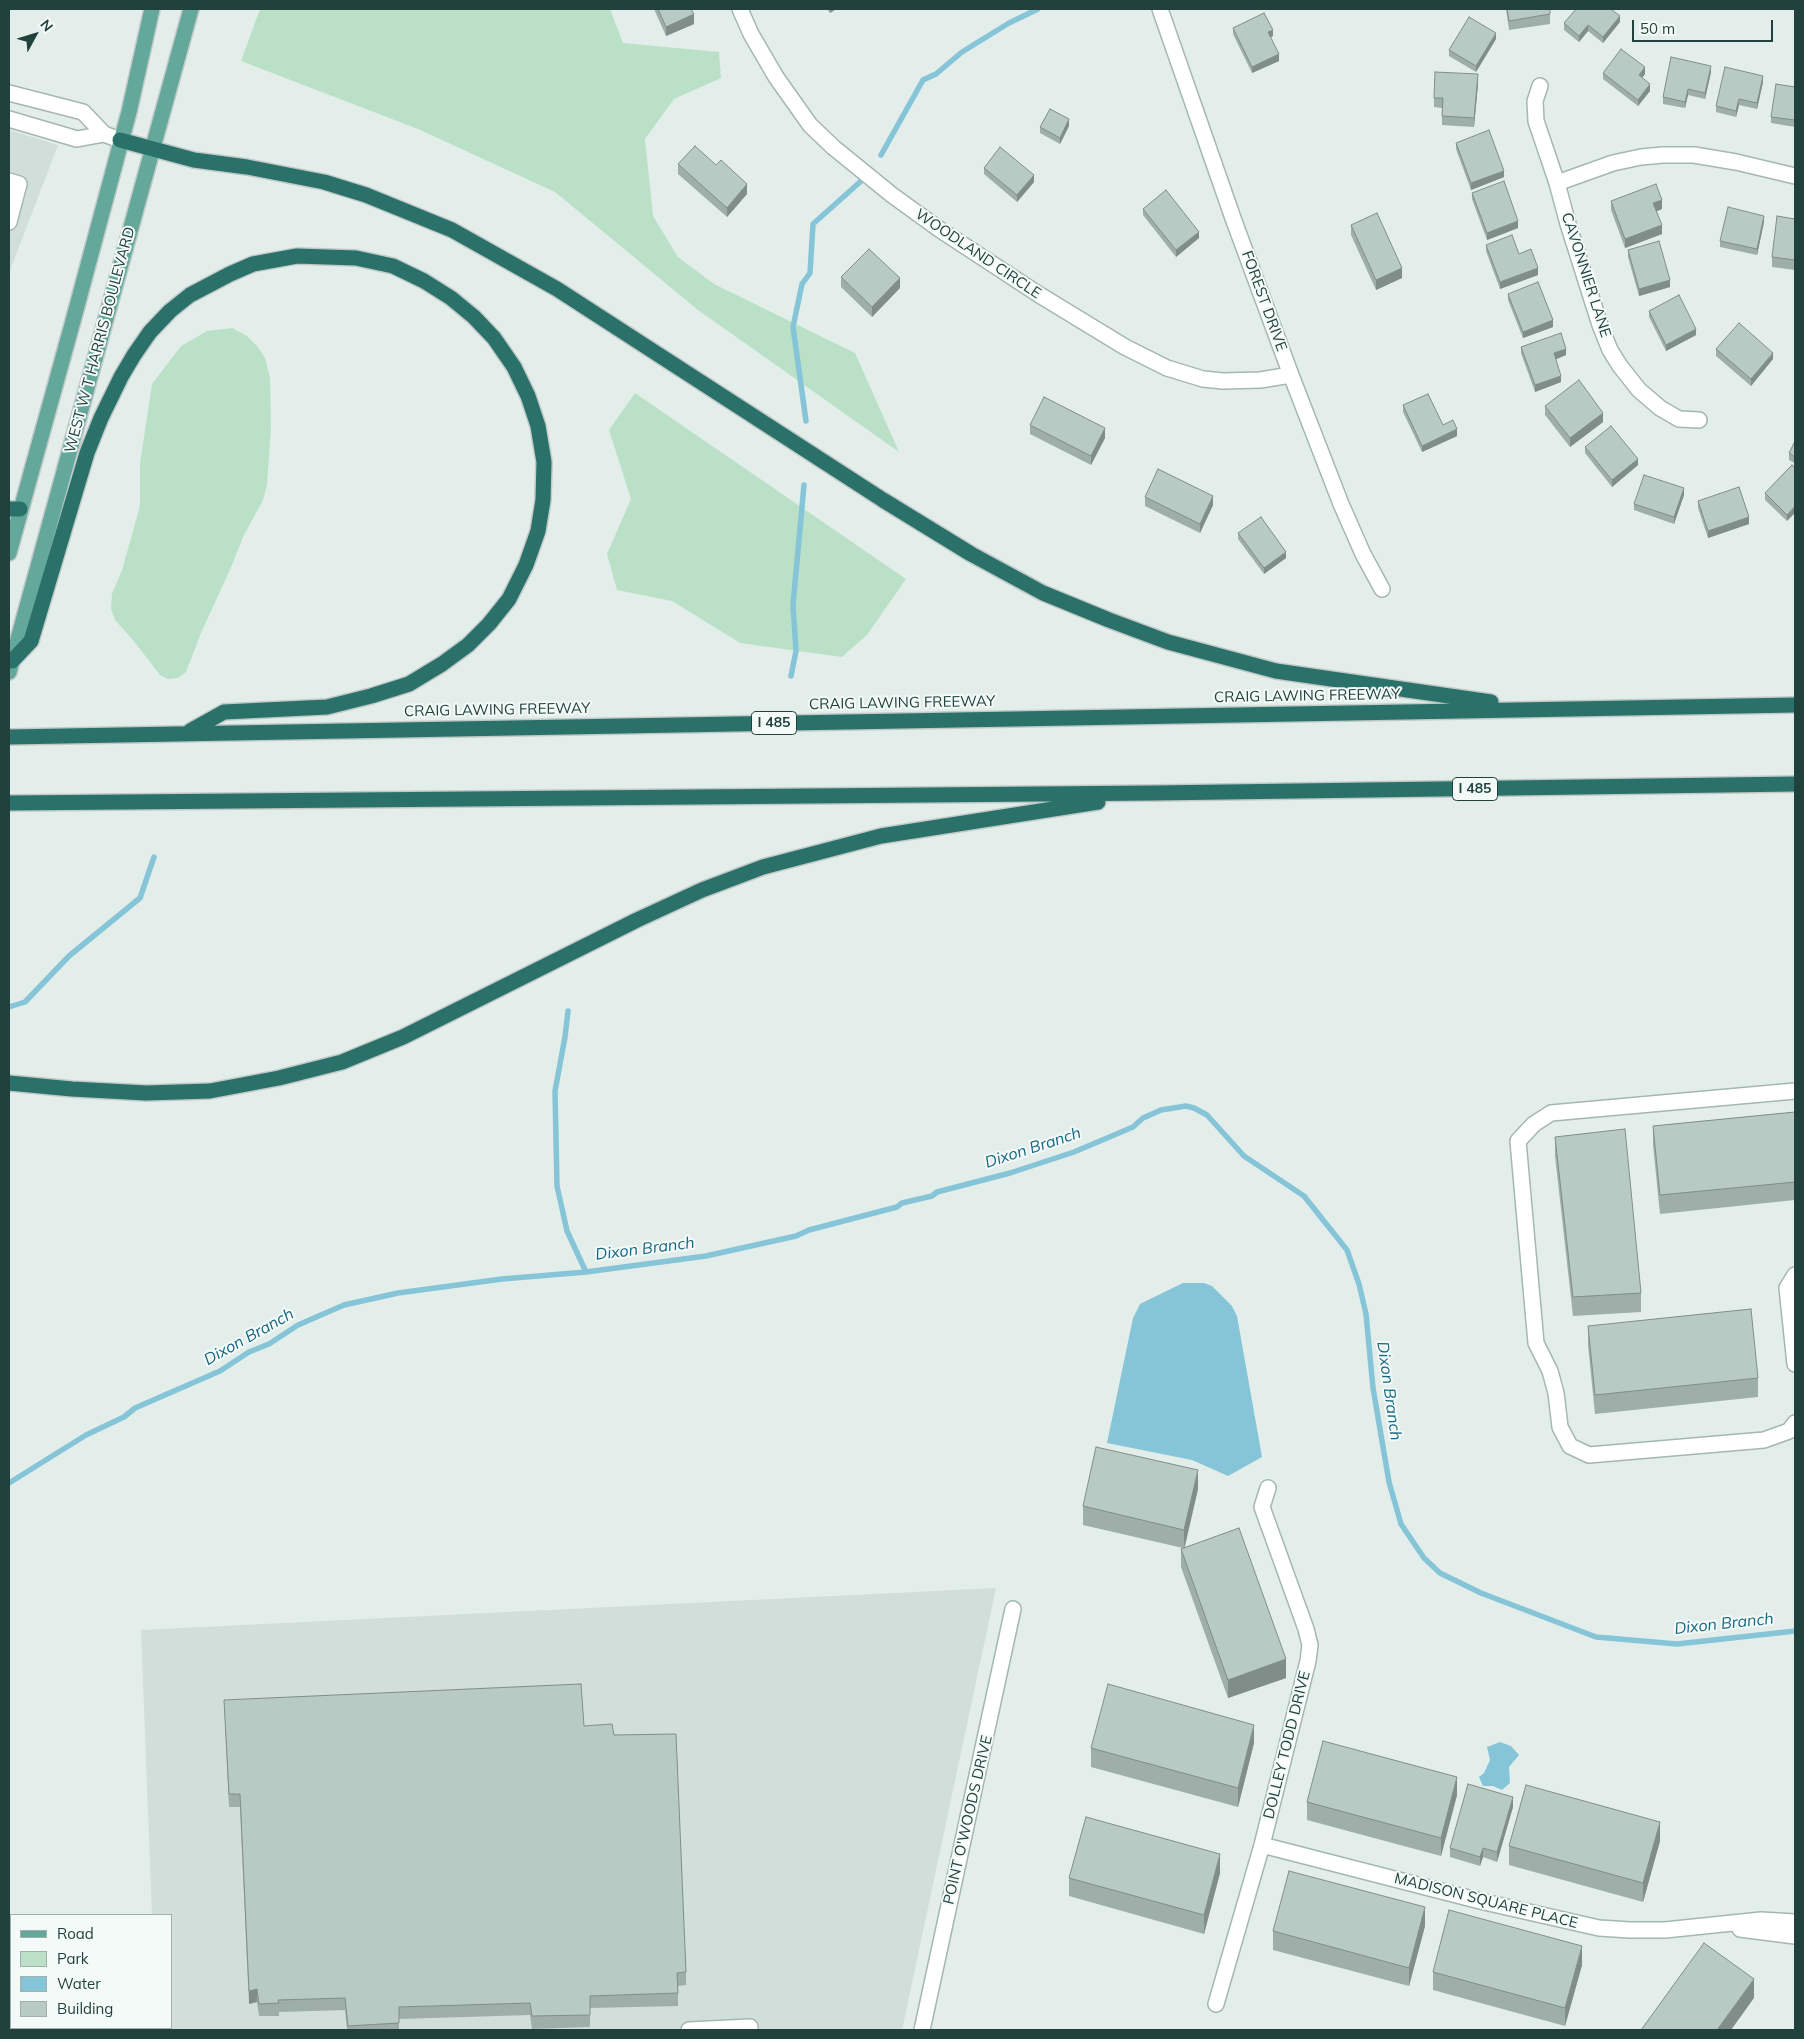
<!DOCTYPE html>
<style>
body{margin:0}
#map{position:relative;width:1804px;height:2039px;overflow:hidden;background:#e3eeea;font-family:Mulish,sans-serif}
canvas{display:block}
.frame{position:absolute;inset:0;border:10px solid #21423c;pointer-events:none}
.legend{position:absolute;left:10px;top:1914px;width:162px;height:115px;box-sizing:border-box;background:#f4faf8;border:1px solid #a0b0ad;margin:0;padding:6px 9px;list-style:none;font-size:15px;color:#21423c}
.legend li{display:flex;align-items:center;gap:10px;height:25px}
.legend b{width:25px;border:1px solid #a0b0ad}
.north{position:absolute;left:10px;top:10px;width:50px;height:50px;-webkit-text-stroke:4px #f4faf8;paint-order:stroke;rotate:51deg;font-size:14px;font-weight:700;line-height:20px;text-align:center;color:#21423c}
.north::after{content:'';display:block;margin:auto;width:18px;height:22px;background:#21423c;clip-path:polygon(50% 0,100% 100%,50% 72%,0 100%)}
.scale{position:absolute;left:1632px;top:20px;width:141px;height:22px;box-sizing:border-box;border:2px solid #21423c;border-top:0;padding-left:6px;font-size:15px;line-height:18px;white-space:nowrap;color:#21423c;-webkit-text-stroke:4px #f4faf8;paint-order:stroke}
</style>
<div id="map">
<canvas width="1804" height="2039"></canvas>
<div class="frame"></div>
<ul class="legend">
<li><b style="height:6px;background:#64a89c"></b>Road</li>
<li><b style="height:14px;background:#bae1c8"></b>Park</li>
<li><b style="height:14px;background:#86c4d8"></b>Water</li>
<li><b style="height:14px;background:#b8cac4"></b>Building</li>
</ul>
<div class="north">N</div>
<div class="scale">50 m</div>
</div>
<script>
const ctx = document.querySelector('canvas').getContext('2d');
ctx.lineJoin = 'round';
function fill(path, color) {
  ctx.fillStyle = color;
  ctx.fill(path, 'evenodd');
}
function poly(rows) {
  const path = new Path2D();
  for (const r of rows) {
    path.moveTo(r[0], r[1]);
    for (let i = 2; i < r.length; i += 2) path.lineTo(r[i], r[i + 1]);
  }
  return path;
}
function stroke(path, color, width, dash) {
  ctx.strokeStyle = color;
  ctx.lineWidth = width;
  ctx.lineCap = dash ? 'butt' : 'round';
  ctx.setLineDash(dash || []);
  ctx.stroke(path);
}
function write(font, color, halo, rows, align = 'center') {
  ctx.font = font + ' Mulish,sans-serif';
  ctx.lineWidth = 4;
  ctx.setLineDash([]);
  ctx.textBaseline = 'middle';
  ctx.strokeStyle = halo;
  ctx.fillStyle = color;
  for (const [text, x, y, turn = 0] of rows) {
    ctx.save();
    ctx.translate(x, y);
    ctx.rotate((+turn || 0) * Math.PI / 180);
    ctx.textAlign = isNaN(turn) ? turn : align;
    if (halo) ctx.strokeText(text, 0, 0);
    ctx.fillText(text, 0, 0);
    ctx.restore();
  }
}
fill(poly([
 [9,130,58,145,9,273],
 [996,1588,902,2030,147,2030,157,2029,157,2028,171,2028,171,1915,152,1915,141,1630]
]), '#d1deda');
fill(poly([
 [260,9,610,9,623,43,719,52,721,78,674,99,645,139,653,216,678,257,714,284,855,353,899,452,698,310,555,192,418,129,241,61],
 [232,328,247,336,257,346,265,358,270,378,271,428,267,485,263,500,243,537,232,565,201,633,186,672,178,678,168,679,160,675,133,640,115,620,111,609,112,594,122,570,140,506,140,463,152,384,181,346,207,331],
 [635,393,906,579,867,635,842,657,740,643,672,601,617,590,607,554,631,499,609,430]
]), '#bae1c8');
fill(poly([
 [1183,1283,1204,1283,1212,1286,1232,1306,1237,1316,1262,1457,1228,1476,1192,1460,1107,1443,1133,1318,1140,1304],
 [1500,1742,1511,1746,1519,1755,1509,1767,1510,1783,1502,1790,1493,1786,1483,1786,1479,1777,1484,1773,1490,1760,1487,1747]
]), '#86c4d8');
stroke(poly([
 [881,155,923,80,936,74,962,52,1009,23,1038,9],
 [806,421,793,327,802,284,810,273,813,224,860,182],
 [791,676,796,651,793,605,804,485],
 [9,1007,25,1002,69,956,140,898,154,857],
 [568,1011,565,1037,555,1091,557,1186,567,1231,586,1272],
 [9,1483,86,1435,124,1417,135,1408,220,1371,249,1352,269,1344,298,1325,344,1305,398,1293,502,1279,586,1272,706,1256,796,1236,809,1230,897,1207,902,1203,932,1196,937,1192,1010,1173,1074,1152,1133,1127,1143,1118,1161,1110,1186,1106,1194,1108,1207,1115,1244,1156,1304,1196,1347,1250,1359,1284,1366,1314,1373,1388,1389,1482,1401,1524,1424,1558,1440,1573,1481,1593,1596,1637,1677,1644,1795,1631]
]), '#86c4d8', 5.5);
const minor = poly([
 [740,9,751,34,776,77,810,125,833,147,892,195,939,229,1038,294,1125,347,1167,368,1203,379,1223,381,1260,380,1291,375],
 [1160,9,1234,221,1291,375,1341,504,1363,554,1382,589],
 [1540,86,1535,101,1536,121,1557,183,1568,224,1600,325,1610,350,1620,366,1639,390,1660,408,1679,419,1699,420],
 [9,93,83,112,104,134,120,140],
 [9,119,77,139,104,134],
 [9,181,19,184,9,222],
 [1557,183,1613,163,1641,157,1663,155,1694,155,1736,162,1795,176],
 [1795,1091,1551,1113,1534,1124,1518,1141,1536,1343,1550,1371,1556,1393,1560,1427,1570,1446,1589,1455,1764,1440,1789,1431,1795,1423],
 [1795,1275,1787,1288,1795,1364],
 [1262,1845,1480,1901,1599,1928,1630,1930,1665,1930,1761,1920,1795,1922],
 [1740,1929,1795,1936],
 [1216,2004,1262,1845,1308,1661,1310,1645,1306,1629,1262,1507,1268,1488],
 [689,2030,750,2027,750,2030],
 [922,2030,1013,1609]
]);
const major = poly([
 [9,553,73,321,129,112,152,9],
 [9,672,191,9]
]);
const highway = poly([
 [120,140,194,160,247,167,324,182,366,195,452,230,557,289,883,500,971,554,1043,593,1109,620,1168,642,1276,671,1491,702],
 [9,509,20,509],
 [12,661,31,641,87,453,101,418,121,377,134,355,150,332,170,311,190,295,230,274,253,264,297,256,356,258,393,266,424,281,451,298,474,317,494,338,514,367,528,396,538,426,544,462,543,500,538,531,526,565,509,599,489,624,468,645,442,664,409,684,371,696,327,707,224,712,190,731],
 [9,737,1795,705],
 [9,803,1154,793,1795,784],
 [9,1083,72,1089,146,1093,210,1091,279,1078,342,1062,403,1037,637,920,702,890,763,867,881,836,1098,802]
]);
stroke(minor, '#a5b7b2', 18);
stroke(major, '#c1cac8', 18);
stroke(highway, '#c1cac8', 18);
stroke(minor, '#fff', 15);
stroke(major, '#64a89c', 15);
stroke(highway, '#2a7169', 15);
fill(poly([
 [654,9,691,9,694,24,666,36],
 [827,9,836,9,830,13],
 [1506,9,1550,9,1550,24,1509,30],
 [1620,22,1603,43,1588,31,1579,42,1564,30,1564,23],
 [1233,28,1273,36,1270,37,1279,61,1252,73,1233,34],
 [1496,39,1476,72,1449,56,1449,50],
 [1711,72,1705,99,1688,95,1685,108,1663,104,1663,97],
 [1603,73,1645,74,1642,78,1650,91,1638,106,1603,79],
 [1763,82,1757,109,1739,105,1736,117,1716,112,1716,106],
 [1478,84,1474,127,1442,125,1442,108,1434,107,1434,98],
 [1795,87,1795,127,1771,123,1771,117],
 [1069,126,1060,144,1040,133,1040,127],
 [1456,143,1504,177,1471,190,1456,149],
 [678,164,747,194,727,217,678,174],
 [984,168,1034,182,1017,202,984,174],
 [1472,193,1518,228,1487,240,1472,199],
 [1611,201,1662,209,1656,211,1662,234,1625,248,1611,210],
 [1143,209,1199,238,1176,257,1143,215],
 [1795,219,1795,270,1772,267,1772,257],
 [1764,222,1757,255,1720,247,1720,241],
 [1351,225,1402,278,1376,290,1351,235],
 [1486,245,1519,254,1538,275,1500,289,1486,251],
 [1628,250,1670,287,1639,296,1628,257],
 [841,277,900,288,872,317,841,287],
 [1508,294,1553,327,1523,338,1508,300],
 [1649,311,1696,335,1666,351,1649,317],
 [1521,347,1566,355,1556,359,1561,382,1535,392,1521,353],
 [1716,349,1773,359,1751,386,1716,356],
 [1403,405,1443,425,1457,436,1422,452,1403,412],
 [1545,406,1603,422,1570,447,1545,415],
 [1030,425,1105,438,1091,465,1030,434],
 [1795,441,1795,463,1789,460,1789,453],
 [1585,447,1638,465,1612,487,1585,453],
 [1792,465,1787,521,1765,500,1765,493],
 [1684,495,1674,524,1634,510,1634,504],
 [1145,497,1213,505,1200,533,1145,506],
 [1698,501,1749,524,1708,538,1698,508],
 [1238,533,1286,558,1264,574,1238,539],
 [1795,1112,1795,1200,1660,1214,1653,1145,1653,1126],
 [1555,1137,1641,1293,1641,1312,1573,1316,1555,1156],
 [1588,1326,1758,1378,1758,1397,1595,1414,1588,1345],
 [1198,1489,1185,1547,1286,1678,1228,1698,1181,1567,1181,1549,1183,1548,1083,1525,1083,1506],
 [224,1700,584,1726,614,1735,686,1972,686,1985,678,1986,678,2006,590,2008,590,2027,532,2029,530,2015,399,2019,399,2030,347,2030,345,2010,279,2012,279,2016,259,2016,257,2002,249,2004,240,1807,229,1807],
 [1254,1743,1238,1807,1091,1767,1091,1748],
 [1457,1795,1441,1856,1307,1820,1307,1802],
 [1513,1807,1497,1862,1483,1857,1480,1866,1450,1857,1450,1848],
 [1660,1841,1643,1902,1509,1865,1509,1846],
 [1220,1873,1204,1934,1069,1896,1069,1878],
 [1425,1926,1409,1986,1273,1950,1273,1931],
 [1582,1965,1565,2026,1433,1990,1433,1972]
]), '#9eaea9');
fill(poly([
 [830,9,836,9,830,13],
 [694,14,694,24,666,36,666,27],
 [1620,16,1620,22,1603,43,1603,37],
 [1588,25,1588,31,1579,42,1579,36],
 [1273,30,1273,36,1268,39,1268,32],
 [1496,33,1496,39,1476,72,1476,66],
 [1279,54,1279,61,1252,73,1252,67],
 [1711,66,1711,72,1705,99,1705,93],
 [1645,67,1645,74,1639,82,1639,75],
 [1478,74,1478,84,1474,127,1474,118],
 [1763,76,1763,82,1757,109,1757,103],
 [1650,84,1650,91,1638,106,1638,100],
 [1688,89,1688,95,1685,108,1685,102],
 [1739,99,1739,105,1736,117,1736,111],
 [1069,119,1069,126,1060,144,1060,138],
 [1504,171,1504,177,1471,190,1471,183],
 [1034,175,1034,182,1017,202,1017,195],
 [747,184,747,194,727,217,727,208],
 [1662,200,1662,209,1653,213,1653,203],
 [1764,216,1764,222,1757,255,1757,249],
 [1518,221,1518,228,1487,240,1487,233],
 [1662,225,1662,234,1625,248,1625,239],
 [1199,232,1199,238,1176,257,1176,250],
 [1402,268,1402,278,1376,290,1376,280],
 [1538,268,1538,275,1500,289,1500,282],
 [900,278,900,288,872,317,872,307],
 [1670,280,1670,287,1639,296,1639,289],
 [1553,320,1553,327,1523,338,1523,332],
 [1696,329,1696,335,1666,351,1666,345],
 [1566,349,1566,355,1554,360,1554,353],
 [1773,353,1773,359,1751,386,1751,379],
 [1561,376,1561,382,1535,392,1535,385],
 [1603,413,1603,422,1570,447,1570,438],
 [1105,428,1105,438,1091,465,1091,456],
 [1457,429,1457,436,1422,452,1422,446],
 [1638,459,1638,465,1612,487,1612,480],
 [1684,488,1684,495,1674,524,1674,517],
 [1213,496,1213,505,1200,533,1200,524],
 [1795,506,1795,513,1787,521,1787,515],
 [1749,517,1749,524,1708,538,1708,531],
 [1286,552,1286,558,1264,574,1264,568],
 [1198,1470,1198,1489,1184,1548,1184,1530],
 [1286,1659,1286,1678,1228,1698,1228,1680],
 [1254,1725,1254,1743,1238,1807,1238,1788],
 [1457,1777,1457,1795,1441,1856,1441,1838],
 [1513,1797,1513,1807,1497,1862,1497,1852],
 [1660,1822,1660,1841,1643,1902,1643,1883],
 [1483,1848,1483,1857,1480,1866,1480,1857],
 [1220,1854,1220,1873,1204,1934,1204,1915],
 [1425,1907,1425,1926,1409,1986,1409,1968],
 [1582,1946,1582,1965,1565,2026,1565,2008],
 [1754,1979,1754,1998,1731,2030,1717,2030],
 [257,1989,257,2002,249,2004,249,1991]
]), '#818d89');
const building = poly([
 [658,9,691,9,694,14,666,27,658,9],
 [1507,9,1550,9,1550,14,1509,21,1507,9],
 [1576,9,1611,9,1620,16,1603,37,1588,25,1579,36,1564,23,1576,9],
 [1264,13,1273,30,1268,32,1279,54,1252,67,1233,28,1264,13],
 [1469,17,1496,33,1476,66,1449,50,1469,17],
 [1621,49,1645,67,1639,75,1650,84,1638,100,1603,73,1621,49],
 [1671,57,1711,66,1705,93,1688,89,1685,102,1663,97,1671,57],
 [1725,67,1763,76,1757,103,1739,99,1736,111,1716,106,1725,67],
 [1435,72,1478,74,1474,118,1442,116,1443,98,1434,98,1435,72],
 [1776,84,1795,87,1795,120,1771,117,1776,84],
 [1050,109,1069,119,1060,138,1040,127,1050,109],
 [1489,130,1504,171,1471,183,1456,143,1489,130],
 [695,146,716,165,721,160,747,184,727,208,678,164,695,146],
 [1000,147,1034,175,1017,195,984,168,1000,147],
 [1504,181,1518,221,1487,233,1472,193,1504,181],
 [1656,184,1662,200,1653,203,1662,225,1625,239,1611,201,1656,184],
 [1166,190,1199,232,1176,250,1143,209,1166,190],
 [1728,207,1764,216,1757,249,1720,241,1728,207],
 [1377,213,1402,268,1376,280,1351,225,1377,213],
 [1777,216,1795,219,1795,260,1772,257,1777,216],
 [1512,235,1519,254,1531,249,1538,268,1500,282,1486,245,1512,235],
 [1659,241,1670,280,1639,289,1628,250,1659,241],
 [869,249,900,278,872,307,841,277,869,249],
 [1538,282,1553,320,1523,332,1508,294,1538,282],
 [1679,295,1696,329,1666,345,1649,311,1679,295],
 [1739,323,1773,353,1751,379,1716,349,1739,323],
 [1561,333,1566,349,1554,353,1561,376,1535,385,1521,347,1561,333],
 [1579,380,1603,413,1570,438,1545,406,1579,380],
 [1428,394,1443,425,1453,420,1457,429,1422,446,1403,405,1428,394],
 [1044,397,1105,428,1091,456,1030,425,1044,397],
 [1611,426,1638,459,1612,480,1585,447,1611,426],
 [1795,441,1795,457,1789,453,1795,441],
 [1792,465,1795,468,1795,506,1787,515,1765,493,1792,465],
 [1158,469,1213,496,1200,524,1145,497,1158,469],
 [1644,475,1684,488,1674,517,1634,504,1644,475],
 [1739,487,1749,517,1708,531,1698,501,1739,487],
 [1261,517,1286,552,1264,568,1238,533,1261,517],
 [1795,1112,1795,1182,1660,1195,1653,1126,1795,1112],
 [1625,1129,1641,1293,1573,1297,1555,1137,1625,1129],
 [1751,1309,1758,1378,1595,1395,1588,1326,1751,1309],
 [1096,1447,1198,1470,1184,1530,1083,1506,1096,1447],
 [1239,1528,1286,1659,1228,1680,1181,1549,1239,1528],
 [581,1684,584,1726,612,1724,614,1735,676,1734,686,1972,677,1973,678,1993,590,1996,590,2015,532,2016,530,2003,399,2007,399,2023,348,2026,345,1998,278,2000,279,2003,259,2004,257,1989,249,1991,240,1794,229,1794,224,1700,581,1684],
 [1108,1684,1254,1725,1238,1788,1091,1748,1108,1684],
 [1323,1741,1457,1777,1441,1838,1307,1802,1323,1741],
 [1468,1784,1513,1797,1497,1852,1483,1848,1480,1857,1450,1848,1468,1784],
 [1526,1785,1660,1822,1643,1883,1509,1846,1526,1785],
 [1086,1817,1220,1854,1204,1915,1069,1878,1086,1817],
 [1289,1871,1425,1907,1409,1968,1273,1931,1289,1871],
 [1449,1910,1582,1946,1565,2008,1433,1972,1449,1910],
 [1704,1943,1754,1979,1717,2030,1641,2030,1704,1943]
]);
fill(building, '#b8cac4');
stroke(building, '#818d89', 1);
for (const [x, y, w] of [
 [774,723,45],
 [1475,789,45]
]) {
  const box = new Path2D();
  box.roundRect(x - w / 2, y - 11.5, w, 23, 4);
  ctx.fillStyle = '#f4faf8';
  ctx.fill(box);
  stroke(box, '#21423c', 1);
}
write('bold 14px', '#21423c', null, [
 ["I 485",774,723],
 ["I 485",1475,789]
]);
write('15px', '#21423c', '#f4faf8', [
 ["WOODLAND CIRCLE",978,254,34],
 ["CAVONNIER LANE",1586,275,72],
 ["FOREST DRIVE",1264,301,70],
 ["WEST W T HARRIS BOULEVARD",100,340,-75],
 ["CRAIG LAWING FREEWAY",1307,696,-1],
 ["CRAIG LAWING FREEWAY",902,703,-1],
 ["CRAIG LAWING FREEWAY",497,710,-1],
 ["DOLLEY TODD DRIVE",1287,1745,-76],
 ["POINT O'WOODS DRIVE",968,1820,-77],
 ["MADISON SQUARE PLACE",1486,1901,14]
]);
write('italic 16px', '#146784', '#f4faf8', [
 ["Dixon Branch",1033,1148,-18],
 ["Dixon Branch",645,1249,-7],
 ["Dixon Branch",249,1337,-29],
 ["Dixon Branch",1389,1391,82],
 ["Dixon Branch",1724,1624,-6]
]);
</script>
